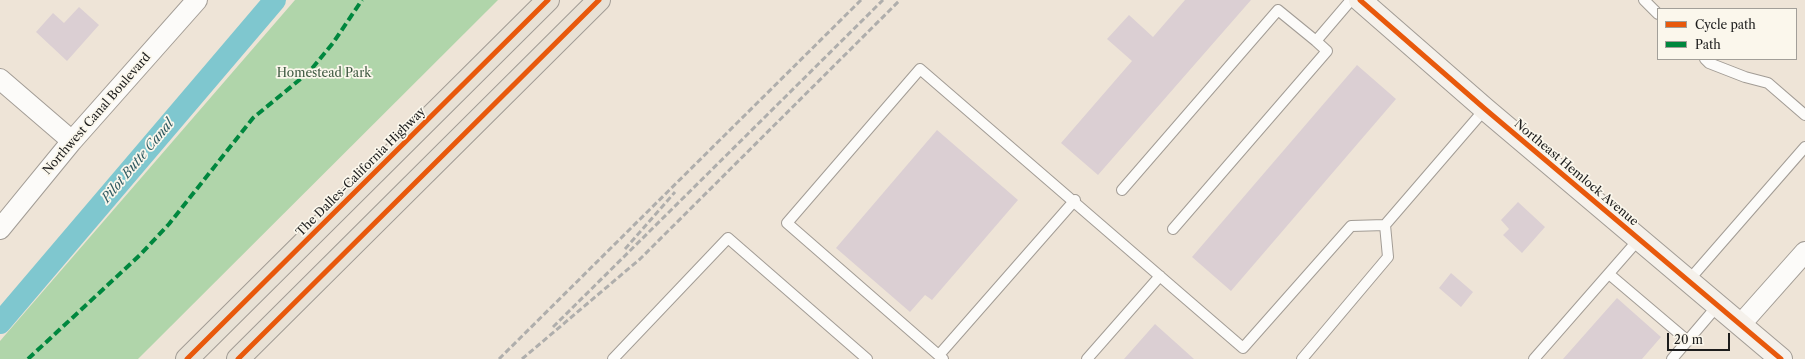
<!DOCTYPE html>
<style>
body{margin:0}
#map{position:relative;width:1805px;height:359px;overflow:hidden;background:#eee4d7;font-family:"Libre Caslon Text",serif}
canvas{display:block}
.legend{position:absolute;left:1657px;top:8px;width:140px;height:52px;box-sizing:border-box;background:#fbf7ec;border:1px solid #a29f99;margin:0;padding:5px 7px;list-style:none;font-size:12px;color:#1c1c1c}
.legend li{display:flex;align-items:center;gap:8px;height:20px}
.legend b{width:20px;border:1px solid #a29f99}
.scale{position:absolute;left:1667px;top:333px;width:63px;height:18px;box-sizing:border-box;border:2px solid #1c1c1c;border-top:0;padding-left:5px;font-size:12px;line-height:14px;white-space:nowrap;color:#1c1c1c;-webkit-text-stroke:3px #fbf7ec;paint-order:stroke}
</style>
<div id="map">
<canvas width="1805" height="359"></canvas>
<ul class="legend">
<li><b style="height:5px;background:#e8590c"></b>Cycle path</li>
<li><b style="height:5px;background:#00873e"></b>Path</li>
</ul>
<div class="scale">20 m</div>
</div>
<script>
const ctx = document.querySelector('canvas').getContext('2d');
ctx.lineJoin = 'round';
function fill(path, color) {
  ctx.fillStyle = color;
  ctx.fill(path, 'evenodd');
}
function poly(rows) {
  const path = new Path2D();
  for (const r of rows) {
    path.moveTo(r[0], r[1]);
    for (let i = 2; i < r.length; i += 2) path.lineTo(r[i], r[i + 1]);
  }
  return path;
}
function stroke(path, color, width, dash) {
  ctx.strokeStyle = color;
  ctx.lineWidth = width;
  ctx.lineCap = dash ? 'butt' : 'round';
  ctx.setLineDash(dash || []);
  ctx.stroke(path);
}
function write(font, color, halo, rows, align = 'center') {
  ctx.font = font + ' "Libre Caslon Text",serif';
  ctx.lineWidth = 3.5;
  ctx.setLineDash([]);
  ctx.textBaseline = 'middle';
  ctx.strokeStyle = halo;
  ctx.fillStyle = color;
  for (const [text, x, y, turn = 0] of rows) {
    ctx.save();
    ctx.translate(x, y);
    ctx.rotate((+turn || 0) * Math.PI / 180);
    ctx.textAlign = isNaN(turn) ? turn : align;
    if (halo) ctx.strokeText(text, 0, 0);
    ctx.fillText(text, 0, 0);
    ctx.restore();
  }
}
fill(poly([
 [295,0,498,0,138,359,0,359,0,341]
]), '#b0d5aa');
stroke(poly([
 [0,323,275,0]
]), '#7fc7cf', 22);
fill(poly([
 [1185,0,1251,0,1098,175,1061,143,1132,61,1107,39,1129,15,1153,37],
 [79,7,99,25,67,61,36,32,53,13,64,23],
 [1357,65,1396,99,1231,291,1192,257],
 [937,130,1018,200,932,300,925,295,910,312,836,248],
 [1518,202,1545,227,1522,253,1503,235,1509,229,1501,220],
 [1451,273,1473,292,1461,307,1439,288],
 [1617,298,1661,337,1642,359,1563,359],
 [1155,324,1194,359,1124,359]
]), '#dbcfd3');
const lane = poly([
 [1644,0,1658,14],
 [1705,59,1709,63,1745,77,1768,83,1805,115],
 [1122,190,1278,10,1316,41],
 [1173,229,1327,51,1316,41,1351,0],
 [1609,274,1688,341],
 [1689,280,1805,147],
 [939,355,1075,200],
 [613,359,728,238,867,359],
 [943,359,787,223,920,69,1243,348,1351,226,1385,225],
 [1087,359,1160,276],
 [1302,359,1388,257,1385,225,1485,109],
 [1534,359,1639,239],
 [1672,359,1718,305]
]);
const street = poly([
 [0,79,72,141],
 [0,229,72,141,197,0],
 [1741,324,1805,252]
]);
const secondary = poly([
 [1360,0,1485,109,1781,359]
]);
const highway = poly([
 [187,359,548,0],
 [238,359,599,0]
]);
stroke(lane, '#a29c95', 12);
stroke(street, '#a29c95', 22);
stroke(secondary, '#a29c95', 24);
stroke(highway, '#a29c95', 24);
stroke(lane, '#fcfbf9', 10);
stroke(street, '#fcfbf9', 20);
stroke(secondary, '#f5f1eb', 22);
stroke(highway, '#e8e1d5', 22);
stroke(poly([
 [625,249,675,192],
 [553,327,883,0],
 [499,359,861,0],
 [522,359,640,259,900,0]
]), '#afaeac', 3, [6, 3]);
stroke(poly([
 [28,359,140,255,169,224,253,118,309,72,333,43,362,0]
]), '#00873e', 4, [8, 4]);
stroke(poly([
 [1360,0,1485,109,1781,359],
 [187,359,548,0],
 [238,359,599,0]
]), '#e8590c', 5);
write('12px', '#3e5941', '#fbf7ec', [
 ["Homestead Park",324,74]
]);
write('12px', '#1c1c1c', '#fbf7ec', [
 ["Northwest Canal Boulevard",97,114,-49],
 ["The Dalles-California Highway",361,172,-45],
 ["Northeast Hemlock Avenue",1576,173,40]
]);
write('italic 13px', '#305b62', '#fbf7ec', [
 ["Pilot Butte Canal",138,161,-50]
]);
</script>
